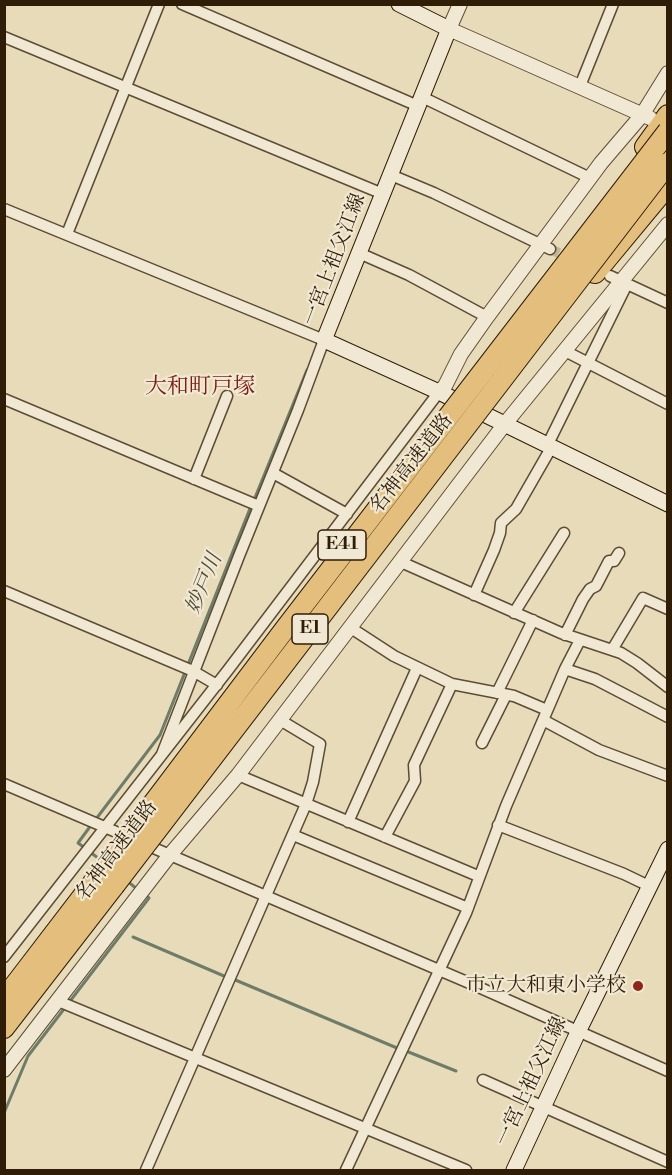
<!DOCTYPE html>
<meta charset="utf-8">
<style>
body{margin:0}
#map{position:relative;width:672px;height:1175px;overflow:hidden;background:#e8dbba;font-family:"Libre Bodoni",serif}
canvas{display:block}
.frame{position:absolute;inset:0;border:6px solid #2f1d07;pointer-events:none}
</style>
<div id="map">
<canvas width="672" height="1175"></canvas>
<div class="frame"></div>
</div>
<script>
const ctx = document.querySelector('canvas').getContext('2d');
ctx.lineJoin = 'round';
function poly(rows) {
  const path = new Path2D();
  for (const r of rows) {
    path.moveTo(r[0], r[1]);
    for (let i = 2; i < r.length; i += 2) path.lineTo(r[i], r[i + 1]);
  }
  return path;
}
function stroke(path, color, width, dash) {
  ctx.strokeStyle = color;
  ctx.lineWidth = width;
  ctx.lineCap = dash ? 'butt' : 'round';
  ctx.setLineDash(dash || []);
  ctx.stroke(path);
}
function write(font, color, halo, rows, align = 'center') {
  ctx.font = font + ' "Libre Bodoni","Noto Serif JP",serif';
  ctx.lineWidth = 4.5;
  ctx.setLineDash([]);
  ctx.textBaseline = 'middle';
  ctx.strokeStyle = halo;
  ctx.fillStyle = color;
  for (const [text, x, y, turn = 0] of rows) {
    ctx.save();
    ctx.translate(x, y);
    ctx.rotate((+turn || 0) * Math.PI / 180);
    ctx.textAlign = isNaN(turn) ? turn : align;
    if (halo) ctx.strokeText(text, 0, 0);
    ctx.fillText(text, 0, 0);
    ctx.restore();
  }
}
stroke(poly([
 [254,500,307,370],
 [96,819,160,735,251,506],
 [85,848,78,843,89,828],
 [90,852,102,861],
 [126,880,137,889],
 [133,937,224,976],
 [233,979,397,1048],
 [406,1051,456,1071],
 [4,1113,28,1056,149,898,145,895]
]), '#6e7c69', 3);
stroke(poly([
 [550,249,574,260]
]), '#c3b596', 10, [10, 5]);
const minor = poly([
 [182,4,418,106],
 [4,37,383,194],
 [580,86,613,4],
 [422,97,590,178],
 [391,175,434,193,550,249],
 [4,209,324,340,298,410,239,556,162,754],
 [67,234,159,4],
 [359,253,409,275,487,317],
 [610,276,668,303],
 [565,351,668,404],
 [4,399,259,506],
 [547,446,627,284],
 [273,473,347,514],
 [194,479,227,396],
 [401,562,561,633,621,653,637,663,668,687],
 [4,591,193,671,217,685],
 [474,595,494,550,500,533,501,523,516,509,551,448],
 [514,613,564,533],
 [351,628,394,656,452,684,514,696,547,710],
 [565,635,583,599,590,589,596,586,609,561,614,561,619,553],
 [612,650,643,598,668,609],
 [565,669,595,679,668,717],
 [497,693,533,620],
 [543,720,599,750,668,776],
 [482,743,506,695],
 [238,775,478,876],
 [4,784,467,982,668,1071],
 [348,822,417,668],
 [498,825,624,874,649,886],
 [293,835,468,908],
 [385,837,415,781,414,765,452,684],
 [4,957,228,670,439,392],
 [58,1001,466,1170],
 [483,1080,668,1162],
 [146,1170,306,804,313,782,320,744,280,720],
 [346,1170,466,913,506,806,565,669,580,640]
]);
const tertiary = poly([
 [460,4,449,29,650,118],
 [439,392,445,386,461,354,487,317,601,163,642,115,668,73],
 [4,1070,169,856,238,775,504,425,668,224]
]);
const secondary = poly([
 [399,4,449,29,324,340,439,392,668,504],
 [514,1170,579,1030,668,849]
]);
const motorway = poly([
 [645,147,668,115],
 [595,273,668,185],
 [4,999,99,875],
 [4,1028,114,886]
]);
stroke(minor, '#5d4c34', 13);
stroke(tertiary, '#5d4c34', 16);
stroke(secondary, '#2f1d07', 17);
stroke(motorway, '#2f1d07', 22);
stroke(minor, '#f0e8d2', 10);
stroke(tertiary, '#f0e8d2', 14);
stroke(secondary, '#f0e8d2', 15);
stroke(motorway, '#e4be7d', 20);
const motorwayBridge = poly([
 [99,875,285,629,668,131],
 [114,886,668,163]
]);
stroke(motorwayBridge, '#2f1d07', 22, []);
stroke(motorwayBridge, '#e4be7d', 20);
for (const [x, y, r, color] of [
 [638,986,6,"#8f2418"]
]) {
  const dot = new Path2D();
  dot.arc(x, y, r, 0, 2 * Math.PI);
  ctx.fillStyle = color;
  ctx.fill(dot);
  stroke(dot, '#f0e8d2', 2);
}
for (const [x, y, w] of [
 [342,545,48],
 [310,629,36]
]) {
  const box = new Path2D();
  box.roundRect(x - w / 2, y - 15, w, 30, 4.5);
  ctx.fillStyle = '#f0e8d2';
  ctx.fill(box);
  stroke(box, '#2f1d07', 1.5);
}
write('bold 18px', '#2f1d07', null, [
 ["E41",342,545],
 ["E1",310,629]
]);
write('20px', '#2f1d07', '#f0e8d2', [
 ["一宮上祖父江線",335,260,-69],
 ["名神高速道路",412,464,-52],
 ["名神高速道路",117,851,-53],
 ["一宮上祖父江線",532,1082,-65]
]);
write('20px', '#2f1d07', '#f0e8d2', [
 ["市立大和東小学校",626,986]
], 'right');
write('italic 21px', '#4e4d38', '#f0e8d2', [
 ["妙戸川",205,584,-68]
]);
write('22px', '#7a1f14', '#f0e8d2', [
 ["大和町戸塚",200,388]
]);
</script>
